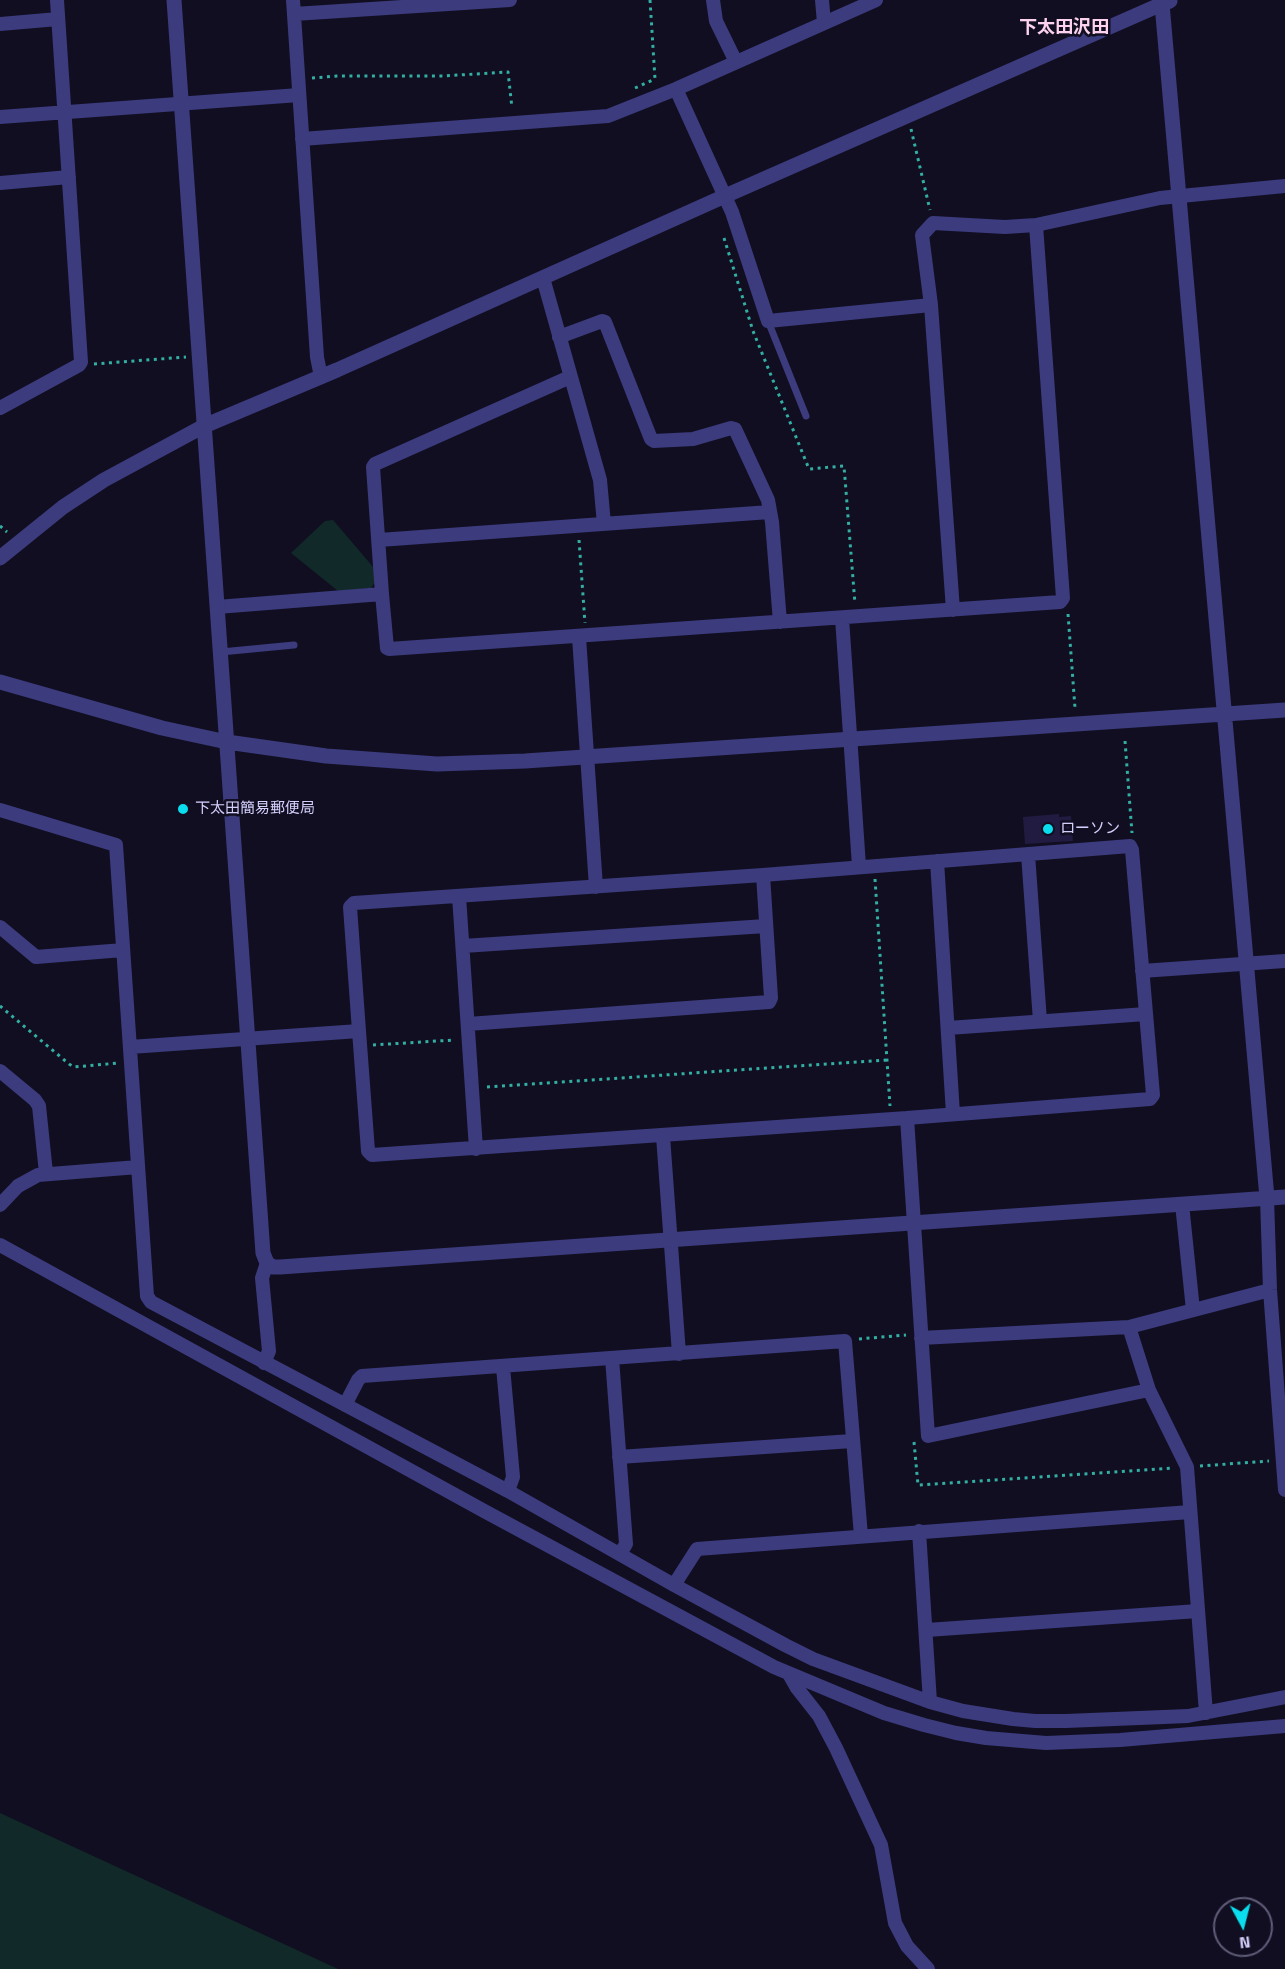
<!DOCTYPE html>
<meta charset="utf-8">
<style>
body{margin:0}
#map{position:relative;width:1285px;height:1969px;overflow:hidden;background:#110e21;font-family:"Titillium Web",sans-serif}
canvas{display:block}
.north{position:absolute;left:1213px;top:1897px;width:60px;height:60px;box-sizing:border-box;background:#110e21;border:2px solid #5f5c79;border-radius:50%;rotate:173deg;font-size:16px;font-weight:700;line-height:24px;text-align:center;color:#d4d0fd}
.north::after{content:'';display:block;margin:auto;width:21px;height:27px;background:#0addee;clip-path:polygon(50% 0,100% 100%,50% 72%,0 100%)}
</style>
<div id="map">
<canvas width="1285" height="1969"></canvas>
<div class="north">N</div>
</div>
<script>
const ctx = document.querySelector('canvas').getContext('2d');
ctx.lineJoin = 'round';
function fill(path, color) {
  ctx.fillStyle = color;
  ctx.fill(path, 'evenodd');
}
function poly(rows) {
  const path = new Path2D();
  for (const r of rows) {
    path.moveTo(r[0], r[1]);
    for (let i = 2; i < r.length; i += 2) path.lineTo(r[i], r[i + 1]);
  }
  return path;
}
function stroke(path, color, width, dash) {
  ctx.strokeStyle = color;
  ctx.lineWidth = width;
  ctx.lineCap = dash ? 'butt' : 'round';
  ctx.setLineDash(dash || []);
  ctx.stroke(path);
}
function write(font, color, halo, rows, align = 'center') {
  ctx.font = font + ' "Titillium Web","Noto Sans JP",sans-serif';
  ctx.lineWidth = 5;
  ctx.setLineDash([]);
  ctx.textBaseline = 'middle';
  ctx.strokeStyle = halo;
  ctx.fillStyle = color;
  for (const [text, x, y, turn = 0] of rows) {
    ctx.save();
    ctx.translate(x, y);
    ctx.rotate((+turn || 0) * Math.PI / 180);
    ctx.textAlign = isNaN(turn) ? turn : align;
    if (halo) ctx.strokeText(text, 0, 0);
    ctx.fillText(text, 0, 0);
    ctx.restore();
  }
}
fill(poly([
 [333,520,374,568,375,582,371,588,338,591,291,553,325,521],
 [0,1813,338,1969,0,1969]
]), '#112a29');
fill(poly([
 [1059,814,1059,817,1071,816,1073,841,1025,844,1023,817]
]), '#221b41');
stroke(poly([
 [650,0,655,79],
 [312,78,337,76,443,76,508,72,512,108],
 [635,88,655,79],
 [911,129,930,210],
 [724,238,753,331,809,469,844,466,855,604],
 [94,364,186,357],
 [0,526,7,532],
 [579,540,585,623],
 [1068,614,1075,708],
 [1125,741,1132,833],
 [875,879,890,1106],
 [0,1006,69,1064,74,1067,118,1063],
 [373,1045,454,1040],
 [487,1087,886,1060],
 [859,1339,906,1335],
 [914,1442,918,1485,1173,1468],
 [1200,1466,1269,1461]
]), '#33aea3', 3, [3, 4.5]);
stroke(poly([
 [768,321,806,416],
 [221,652,294,645]
]), '#3c3b7e', 7);
stroke(poly([
 [293,0,317,357,321,377],
 [713,0,716,21,736,62],
 [822,0,824,23],
 [294,14,510,0],
 [0,24,58,19],
 [676,89,732,212,768,321,931,305],
 [0,117,299,95],
 [302,139,608,116,676,89,876,0],
 [0,183,69,177],
 [543,278,600,480,604,524],
 [559,337,602,321,605,322,651,439,654,441,693,439,731,428,735,429,768,500,772,522,780,622],
 [570,377,375,464,373,467,382,594,387,648,389,649,1060,602,1063,598,1036,225],
 [0,408,79,365,81,362,57,0],
 [379,540,770,512],
 [217,607,382,594],
 [953,610,931,305,922,235,933,223,1005,227,1036,225,1160,198,1285,186],
 [842,618,859,866],
 [579,637,596,887],
 [0,810,116,845,147,1296,151,1302,508,1491,674,1585,785,1645,813,1659,930,1702,963,1711,1013,1719,1035,1721,1066,1721,1188,1716,1285,1697],
 [1028,854,1040,1021],
 [937,861,953,1114],
 [459,896,476,1149],
 [0,927,36,957,123,950],
 [463,946,766,926],
 [1142,971,1285,961],
 [468,1024,769,1002,771,998,763,875],
 [948,1028,1146,1014],
 [359,1031,368,1151,372,1155,907,1118],
 [130,1047,359,1031,350,907,354,903,763,875,1130,846,1132,850,1153,1095,1150,1099,907,1118,928,1436,1149,1390],
 [0,1071,35,1100,39,1106,46,1173],
 [663,1136,679,1354],
 [1267,1198,1270,1290,1285,1490],
 [1182,1204,1193,1310],
 [0,1205,18,1186,38,1175,138,1167],
 [0,1245,486,1512,774,1667,884,1713,924,1725,956,1733,986,1738,1046,1743,1120,1740,1285,1726],
 [1129,1327,1149,1390,1187,1467,1206,1713],
 [921,1338,1129,1327,1270,1290],
 [612,1358,626,1544,620,1554],
 [264,1363,269,1351,262,1278,267,1263],
 [503,1367,513,1477,508,1491],
 [345,1405,358,1380,362,1376,845,1341,861,1536],
 [619,1457,852,1441],
 [919,1531,930,1702],
 [674,1585,697,1549,1190,1512],
 [927,1630,1198,1611],
 [789,1674,797,1688,819,1716,836,1748,881,1845,895,1923,907,1946,928,1969]
]), '#3c3b7e', 14);
stroke(poly([
 [174,0,263,1253,267,1263,273,1267,280,1267,1285,1197],
 [1170,1,1162,4,1267,1198],
 [0,558,63,507,104,480,204,426,337,370,725,196,1162,4,1162,0],
 [0,682,162,728,227,742,326,756,437,764,525,761,1285,710]
]), '#3c3b7e', 15);
for (const [x, y, r, color] of [
 [183,809,6,"#0addee"],
 [1048,829,6,"#0addee"]
]) {
  const dot = new Path2D();
  dot.arc(x, y, r, 0, 2 * Math.PI);
  ctx.fillStyle = color;
  ctx.fill(dot);
  stroke(dot, '#110e21', 2);
}
write('15px', '#d4d0fd', '#110e21', [
 ["下太田簡易郵便局",195,809],
 ["ローソン",1060,829]
], 'left');
write('bold 18px', '#fdd2ee', '#110e21', [
 ["下太田沢田",1064,29]
]);
</script>
